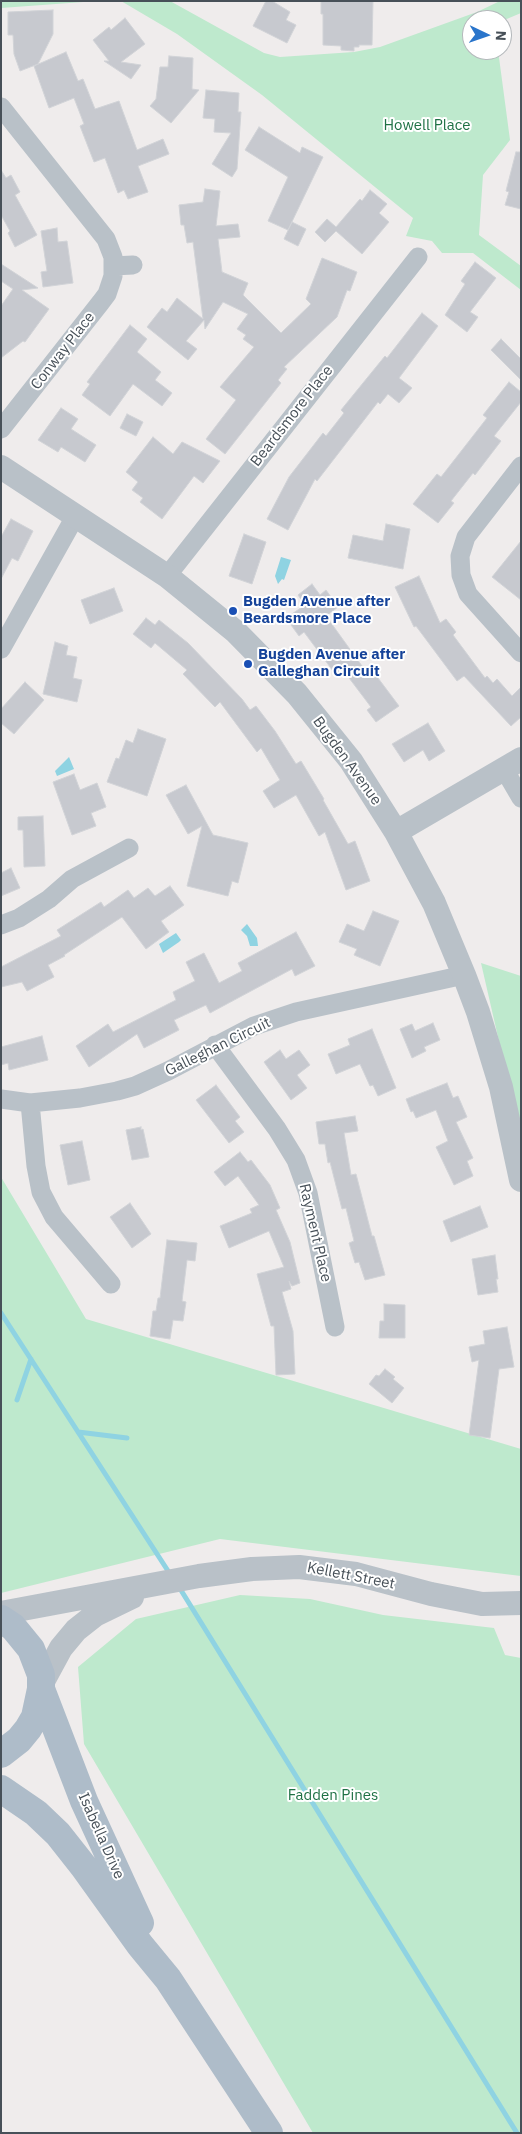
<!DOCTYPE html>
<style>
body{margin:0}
#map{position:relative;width:522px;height:2134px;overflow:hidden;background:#efecec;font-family:"IBM Plex Sans",sans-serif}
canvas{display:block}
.frame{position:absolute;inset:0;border:2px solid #475058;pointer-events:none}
.north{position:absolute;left:462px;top:10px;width:50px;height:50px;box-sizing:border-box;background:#fff;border:1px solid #b5b9bc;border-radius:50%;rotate:93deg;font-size:14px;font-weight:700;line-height:20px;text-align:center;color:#475058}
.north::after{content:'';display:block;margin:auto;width:18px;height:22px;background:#2a75cb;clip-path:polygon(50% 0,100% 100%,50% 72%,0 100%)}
</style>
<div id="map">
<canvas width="522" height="2134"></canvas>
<div class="frame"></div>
<div class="north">N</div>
</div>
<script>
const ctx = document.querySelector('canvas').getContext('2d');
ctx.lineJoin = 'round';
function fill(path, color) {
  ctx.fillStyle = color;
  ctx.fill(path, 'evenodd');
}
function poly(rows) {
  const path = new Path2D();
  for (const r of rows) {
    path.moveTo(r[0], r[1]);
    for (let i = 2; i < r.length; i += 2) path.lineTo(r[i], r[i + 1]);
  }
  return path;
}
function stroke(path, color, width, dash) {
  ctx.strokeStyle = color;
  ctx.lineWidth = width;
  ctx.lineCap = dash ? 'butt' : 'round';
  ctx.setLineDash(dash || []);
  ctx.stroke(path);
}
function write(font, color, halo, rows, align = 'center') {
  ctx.font = font + ' "IBM Plex Sans",sans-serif';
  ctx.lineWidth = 4;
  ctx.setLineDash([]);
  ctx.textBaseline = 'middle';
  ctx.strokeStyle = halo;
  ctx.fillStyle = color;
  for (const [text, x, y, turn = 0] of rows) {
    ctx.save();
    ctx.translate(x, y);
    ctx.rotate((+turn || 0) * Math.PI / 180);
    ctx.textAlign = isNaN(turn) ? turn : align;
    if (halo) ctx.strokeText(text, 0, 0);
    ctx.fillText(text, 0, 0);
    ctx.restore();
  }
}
fill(poly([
 [1,1,97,1,1,8],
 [121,1,170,1,264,53,280,57,354,52,380,47,477,12,500,1,521,1,521,13,502,21,472,20,472,50,498,50,510,140,483,175,479,235,521,266,521,290,473,253,442,253,432,241,406,236,413,218,262,95,177,34],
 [481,963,521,976,521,1137],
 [1,1177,86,1319,521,1449,521,1576,220,1539,1,1593],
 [240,1595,310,1599,383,1615,494,1628,505,1655,521,1658,521,2133,313,2133,84,1744,78,1667,136,1619]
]), '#bee9cd');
fill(poly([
 [281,557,291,560,284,580,282,579,278,584,275,576],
 [69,757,74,769,57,776,55,771],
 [247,924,257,938,258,946,250,946,247,936,241,930],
 [176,933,181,940,179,942,163,953,159,944]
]), '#8fd3e2');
stroke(poly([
 [1,1313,170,1574],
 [17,1400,31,1359],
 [78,1432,127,1438],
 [179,1587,517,2133]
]), '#8fd3e2', 5);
const building = poly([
 [266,1,272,1,290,12,286,20,296,25,287,43,253,26,266,1],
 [321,1,373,1,372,45,359,45,359,47,354,47,354,51,341,50,341,46,323,45,323,14,321,14,321,1],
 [53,10,53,34,38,64,20,71,14,54,13,35,8,35,8,12,53,10],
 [125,18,145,44,121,62,141,65,131,79,104,61,109,61,93,40,109,27,111,30,125,18],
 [66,52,78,81,83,79,95,109,119,101,137,150,163,139,169,154,138,166,148,192,128,199,124,190,118,193,105,158,94,162,80,126,84,124,74,98,49,108,34,66,66,52],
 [169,56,193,58,192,89,199,90,171,123,150,106,156,99,160,67,168,67,169,56],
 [206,90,239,93,238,112,241,112,237,169,232,177,212,164,231,133,214,132,215,119,203,118,206,90],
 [259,127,300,153,302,147,323,157,288,230,268,221,288,177,245,150,259,127],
 [516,152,521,152,521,209,505,205,509,192,506,191,516,152],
 [1,170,6,178,11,175,20,192,15,195,37,235,15,247,8,233,10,231,1,215,1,170],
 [205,189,220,191,216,226,238,224,240,237,218,239,222,272,248,283,243,295,281,333,311,304,306,299,322,258,357,272,350,291,347,290,337,317,284,367,287,369,278,380,281,383,225,454,206,439,236,400,220,387,254,347,243,339,246,335,237,329,248,314,223,302,205,329,204,320,186,341,197,349,188,360,147,327,162,308,167,312,177,298,203,319,193,242,187,243,184,225,181,225,179,205,203,202,205,189],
 [370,190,387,204,379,213,389,222,362,254,336,231,325,242,315,232,327,219,336,227,360,199,362,201,370,190],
 [292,222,306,229,298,246,284,239,292,222],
 [57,228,58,242,67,241,73,283,43,287,41,272,47,271,41,231,57,228],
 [475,262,496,278,470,312,478,317,467,332,445,315,465,284,461,281,475,262],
 [1,264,38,288,22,290,49,309,25,342,23,341,1,358,1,306,13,289,1,281,1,264],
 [422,313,438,326,399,378,412,388,399,403,388,394,380,404,378,402,317,481,315,479,288,530,267,519,289,477,323,433,326,436,344,413,341,410,385,356,387,358,422,313],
 [130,325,147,339,137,352,161,372,155,380,172,393,162,406,133,384,110,416,82,395,90,384,87,382,130,325],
 [501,339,521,359,521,380,491,350,501,339],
 [509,382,521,392,521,402,494,436,501,441,475,475,473,473,451,501,454,503,438,523,413,504,437,474,441,477,487,418,483,415,509,382],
 [61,408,78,419,71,429,96,445,85,462,61,447,58,452,38,440,61,408],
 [127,414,143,422,136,436,120,428,127,414],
 [153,437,173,454,182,442,220,461,203,483,194,476,162,519,140,502,143,498,132,490,138,482,126,472,153,437],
 [11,519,33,531,18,561,12,558,1,579,1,537,11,519],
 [386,524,410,529,403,569,348,558,353,535,383,541,386,524],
 [244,534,266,542,252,584,229,576,244,534],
 [521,541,521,600,492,577,521,541],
 [419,576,440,623,446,619,456,632,453,635,485,678,487,676,493,683,497,679,512,696,521,687,521,717,511,726,464,676,457,681,416,626,414,627,395,587,419,576],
 [312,584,320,595,326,590,338,607,326,616,370,677,375,674,399,706,376,722,367,710,371,707,343,670,336,675,304,632,299,636,286,618,305,605,298,595,312,584],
 [114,588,123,611,90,624,81,600,114,588],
 [146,618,155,625,159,620,188,643,242,699,250,710,256,706,275,731,296,764,301,761,324,799,323,800,348,844,355,841,370,881,346,890,325,832,319,836,296,795,274,808,263,791,280,780,261,748,257,752,220,702,215,707,183,674,187,670,155,643,151,648,133,634,146,618],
 [55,642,68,646,66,655,77,657,73,678,82,680,77,702,43,694,55,642],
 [25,682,44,700,14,734,1,723,1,709,25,682],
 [428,723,445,751,429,761,423,750,404,762,392,744,428,723],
 [138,729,166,739,147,796,107,782,116,758,119,759,126,740,133,743,138,729],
 [74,774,80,790,97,783,106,807,91,813,96,826,72,835,53,782,74,774],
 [186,785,213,835,248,843,238,883,232,881,228,896,187,886,202,826,188,834,166,795,186,785],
 [43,816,45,866,24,867,23,830,18,830,18,817,43,816],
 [11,868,20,888,1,896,1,873,11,868],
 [170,886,184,905,161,921,169,932,146,949,122,917,64,955,65,956,48,965,54,977,27,991,22,982,1,987,1,967,61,936,57,930,101,902,104,907,128,890,134,898,148,888,155,896,170,886],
 [373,911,399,921,380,966,354,955,357,949,339,942,347,924,364,931,373,911],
 [296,932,315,966,295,976,292,969,210,1013,206,1005,174,1020,179,1030,144,1048,137,1034,89,1067,76,1046,108,1024,113,1032,176,1000,173,992,195,981,186,962,204,953,219,983,242,971,238,963,296,932],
 [433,1023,440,1040,424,1047,426,1051,412,1058,400,1029,412,1024,415,1031,433,1023],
 [372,1029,396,1088,378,1096,373,1085,370,1086,360,1064,336,1074,328,1054,350,1045,348,1039,372,1029],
 [42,1036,48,1060,9,1070,8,1063,1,1065,1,1047,42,1036],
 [280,1050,286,1059,299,1050,310,1065,297,1075,307,1088,291,1100,264,1062,280,1050],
 [447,1083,453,1098,458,1096,467,1117,456,1122,473,1158,467,1161,473,1176,454,1185,436,1147,448,1141,436,1110,416,1118,413,1111,411,1112,406,1099,447,1083],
 [216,1085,240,1117,235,1121,244,1132,229,1143,196,1100,216,1085],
 [355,1116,358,1131,344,1133,351,1175,356,1174,372,1236,374,1236,385,1275,365,1280,359,1262,355,1263,349,1243,354,1241,346,1208,342,1209,330,1162,328,1163,325,1144,319,1144,316,1122,355,1116],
 [141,1127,141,1130,143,1129,149,1157,132,1160,126,1130,141,1127],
 [82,1141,90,1180,68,1185,60,1145,82,1141],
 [240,1152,248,1162,251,1160,270,1185,280,1208,276,1210,290,1242,300,1283,292,1286,289,1281,291,1289,282,1292,293,1331,295,1374,276,1375,274,1326,271,1326,257,1274,284,1267,269,1231,229,1248,220,1226,252,1213,250,1209,259,1205,238,1176,225,1186,214,1172,240,1152],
 [130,1203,151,1234,132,1248,110,1217,130,1203],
 [480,1206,488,1227,451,1242,443,1221,480,1206],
 [167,1240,197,1243,195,1261,187,1260,182,1301,186,1302,183,1321,173,1320,170,1339,150,1336,153,1311,156,1311,158,1298,160,1298,167,1240],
 [495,1255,498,1279,496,1279,498,1292,478,1295,472,1259,495,1255],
 [384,1304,405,1305,405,1338,379,1338,380,1321,384,1321,384,1304],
 [507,1327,514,1367,499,1369,490,1438,469,1435,479,1360,472,1362,469,1347,485,1344,483,1331,507,1327],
 [385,1369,395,1377,393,1379,404,1388,392,1403,369,1384,376,1375,379,1376,385,1369]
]);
fill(building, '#c7c9cf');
stroke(building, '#d1d3d7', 1);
stroke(poly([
 [1,107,106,239,113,257,113,276,107,294,101,302,1,429],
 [113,266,133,265],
 [521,466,466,537,460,556,461,575,468,594,521,653],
 [167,576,418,257],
 [1,649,76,515],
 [504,769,521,798],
 [1,925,19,918,49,899,72,879,129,848],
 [215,1045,277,1129,296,1160,308,1193,335,1327],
 [1,1099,30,1103,80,1098,117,1091,135,1086,168,1071,254,1026,296,1012,464,975],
 [30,1103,36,1166,41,1192,54,1217,111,1284]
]), '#b9c1c8', 19);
stroke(poly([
 [1,467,167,576,236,632,297,694,351,761,396,832,434,903,464,975,478,1012,501,1087,521,1180],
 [396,832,521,759],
 [1,1613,199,1576,252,1569,299,1567,356,1574,431,1594,482,1604,521,1603],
 [41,1685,61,1648,76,1630,95,1615,132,1597]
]), '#b9c1c8', 24);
stroke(poly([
 [1,1619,13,1627,31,1649,41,1675,41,1689,35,1717,28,1729,19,1740,1,1754],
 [41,1689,84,1801,140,1923],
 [1,1789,36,1813,58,1834,84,1867,140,1945,168,1979,269,2133]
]), '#aebcc9', 28);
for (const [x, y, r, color] of [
 [233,611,5,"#1a4fb4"],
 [248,664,5,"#1a4fb4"]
]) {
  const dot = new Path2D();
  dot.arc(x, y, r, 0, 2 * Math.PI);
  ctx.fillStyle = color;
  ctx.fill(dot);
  stroke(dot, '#fff', 2);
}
write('15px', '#1f7145', '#fff', [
 ["Howell Place",427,126],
 ["Fadden Pines",333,1796]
]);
write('15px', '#475058', '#fff', [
 ["Conway Place",63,351,-52],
 ["Beardsmore Place",292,416,-52],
 ["Bugden Avenue",347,761,54],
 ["Galleghan Circuit",218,1047,-26],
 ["Rayment Place",315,1233,77],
 ["Kellett Street",351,1576,11],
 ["Isabella Drive",101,1836,66]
]);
write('bold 15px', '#164399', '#fff', [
 ["Bugden Avenue after",243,602],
 ["Beardsmore Place",243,619],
 ["Bugden Avenue after",258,655],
 ["Galleghan Circuit",258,672]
], 'left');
</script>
